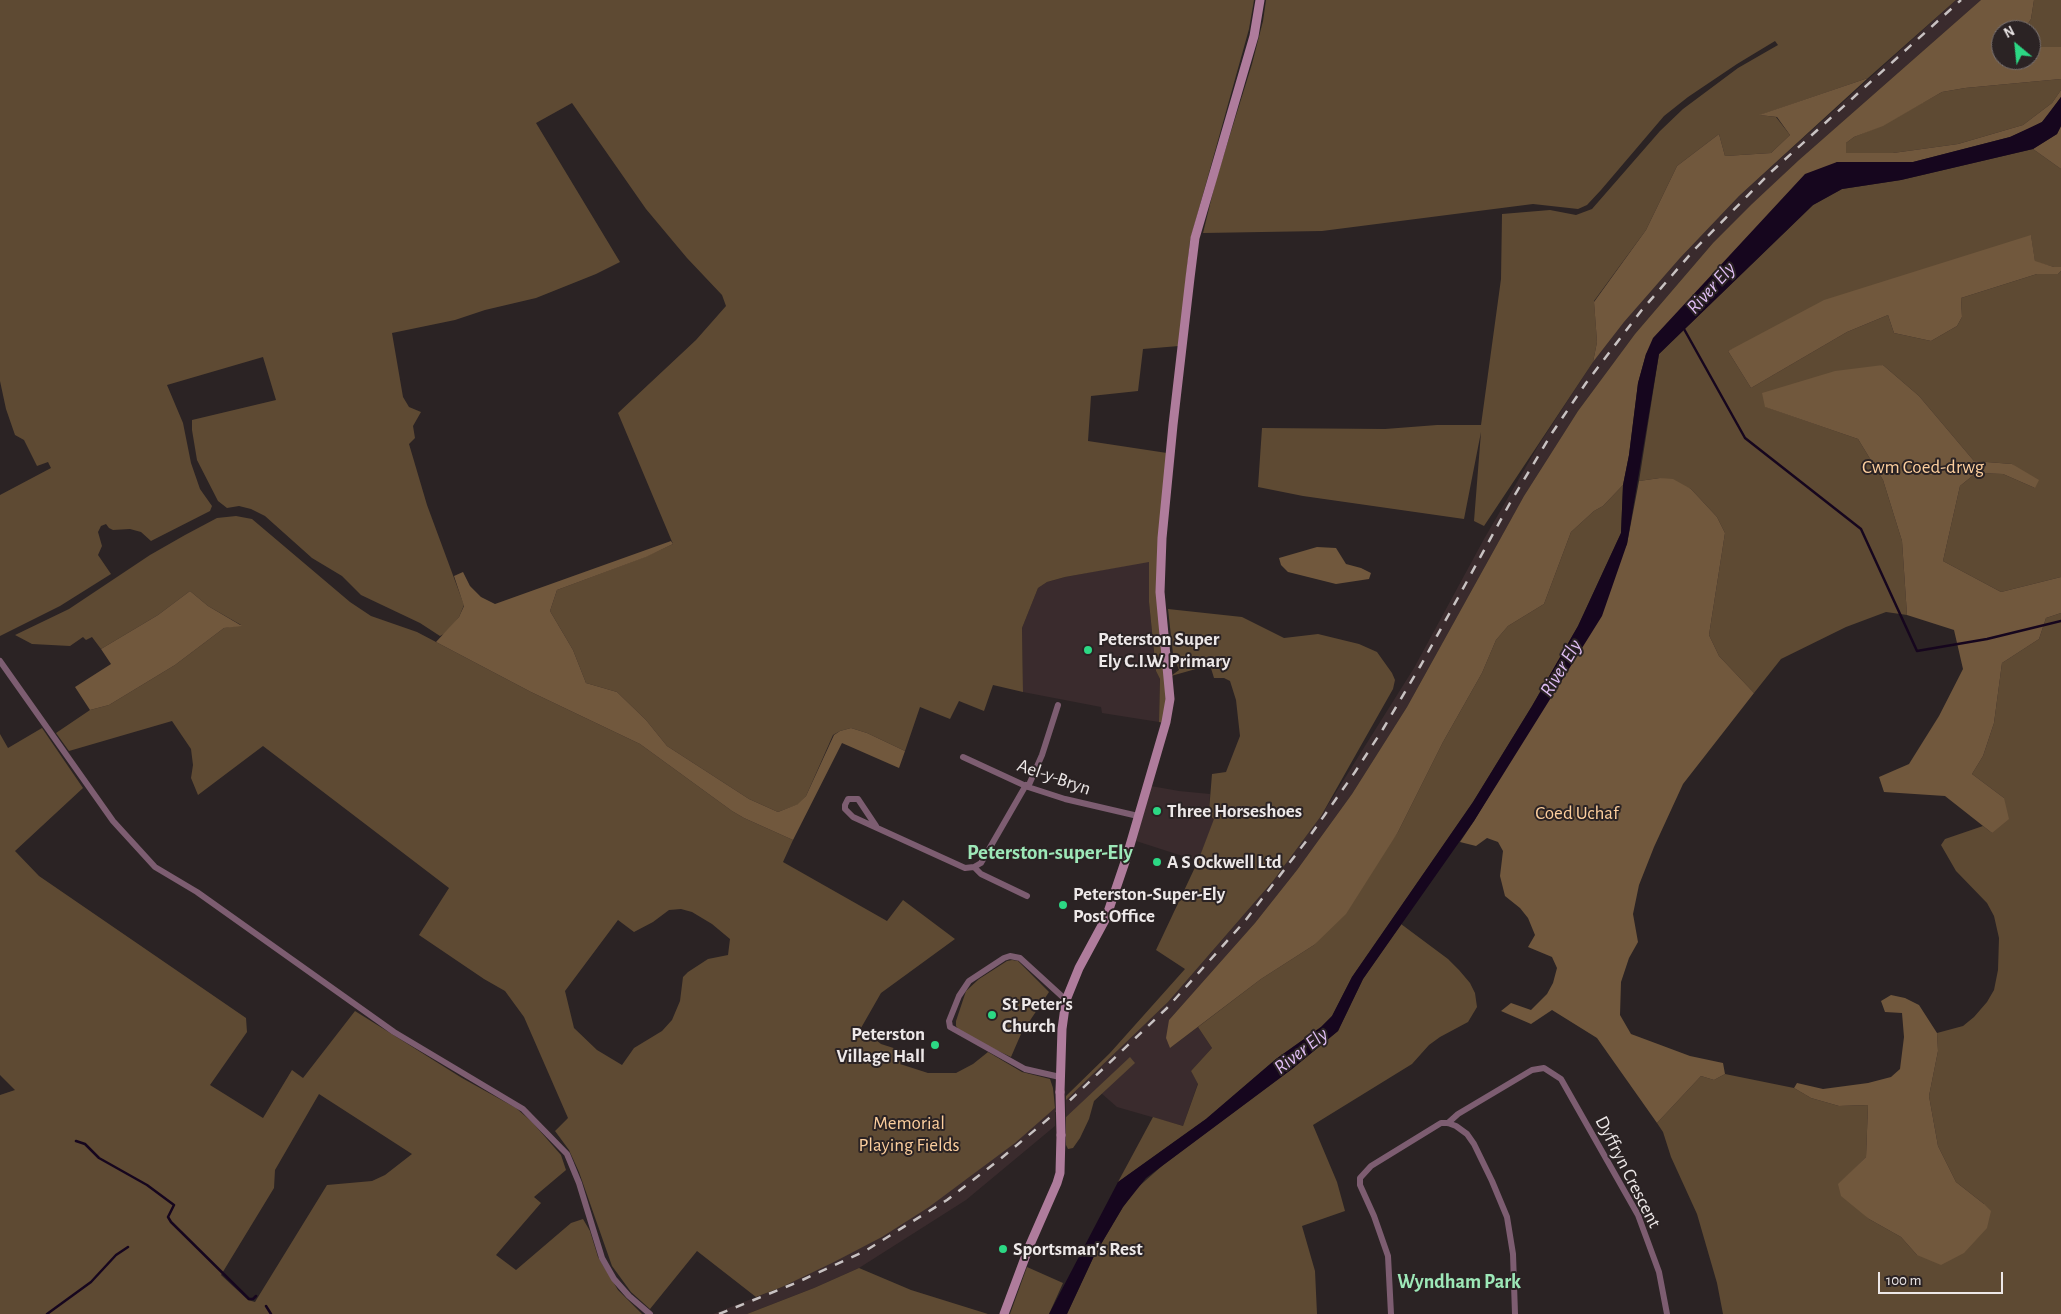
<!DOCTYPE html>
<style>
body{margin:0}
#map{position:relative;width:2061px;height:1314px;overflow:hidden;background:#2b2324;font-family:"Alegreya Sans",sans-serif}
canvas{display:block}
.north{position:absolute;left:1991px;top:20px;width:50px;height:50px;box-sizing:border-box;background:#2b2324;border:1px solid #797272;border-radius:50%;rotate:332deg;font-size:14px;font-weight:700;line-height:20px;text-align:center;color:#ede8e8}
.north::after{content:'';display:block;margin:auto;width:18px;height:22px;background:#2cd884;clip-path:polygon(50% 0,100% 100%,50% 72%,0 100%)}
.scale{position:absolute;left:1878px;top:1272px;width:125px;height:22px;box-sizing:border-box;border:2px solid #ede8e8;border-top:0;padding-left:6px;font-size:15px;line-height:18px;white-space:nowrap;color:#ede8e8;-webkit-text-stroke:4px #2b2324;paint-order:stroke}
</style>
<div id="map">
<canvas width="2061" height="1314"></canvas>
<div class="north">N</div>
<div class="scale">100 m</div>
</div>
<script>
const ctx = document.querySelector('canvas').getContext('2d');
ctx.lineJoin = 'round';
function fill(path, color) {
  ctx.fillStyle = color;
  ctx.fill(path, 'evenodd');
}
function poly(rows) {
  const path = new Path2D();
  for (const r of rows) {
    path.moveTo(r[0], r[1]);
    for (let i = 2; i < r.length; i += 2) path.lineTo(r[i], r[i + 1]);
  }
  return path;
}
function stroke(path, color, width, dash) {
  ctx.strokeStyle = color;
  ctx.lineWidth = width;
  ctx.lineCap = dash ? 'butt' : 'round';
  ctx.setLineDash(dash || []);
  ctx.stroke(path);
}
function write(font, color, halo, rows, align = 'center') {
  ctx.font = font + ' "Alegreya Sans",sans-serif';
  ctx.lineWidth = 4;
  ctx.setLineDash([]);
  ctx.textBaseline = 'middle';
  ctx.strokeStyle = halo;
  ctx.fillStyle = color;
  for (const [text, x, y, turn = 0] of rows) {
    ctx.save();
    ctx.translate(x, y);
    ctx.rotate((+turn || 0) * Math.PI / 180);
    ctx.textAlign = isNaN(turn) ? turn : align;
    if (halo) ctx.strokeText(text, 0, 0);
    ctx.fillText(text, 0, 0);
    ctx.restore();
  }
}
fill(poly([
 [1956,0,1981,0,1799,160,1713,243,1635,334,1578,411,1524,496,1407,707,1352,794,1297,870,1255,923,1169,1020,1170,1048,1198,1027,1212,1048,1191,1071,1198,1083,1183,1126,1117,1107,1101,1093,1134,1063,1130,1058,1066,1117,1066,1100,1168,1002,1273,881,1321,816,1414,668,1484,539,1538,446,1593,362,1624,322,1680,258,1739,196],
 [1149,561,1149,602,1156,671,1160,679,1159,722,1102,713,1101,707,1023,692,1022,628,1038,588,1047,582,1065,577],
 [1151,786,1179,791,1210,794,1209,812,1215,819,1198,861,1136,841],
 [1055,1108,1055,1126,966,1200,859,1268,814,1288,747,1314,713,1314,782,1287,882,1237,968,1178]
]), '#3a2b2d');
fill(poly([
 [0,0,1254,0,1249,29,1190,241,1179,346,1143,349,1138,391,1091,396,1088,441,1167,453,1160,522,1166,699,1163,723,1159,722,1160,679,1156,671,1149,602,1149,562,1065,577,1047,582,1038,588,1022,628,1023,692,993,685,984,711,959,701,950,719,920,707,905,751,867,733,851,728,840,731,833,735,806,796,799,804,778,812,749,799,667,746,646,720,617,692,586,683,573,650,550,611,557,590,645,557,673,544,618,413,696,340,726,306,722,295,687,258,646,209,572,103,536,123,620,262,596,274,536,298,485,310,455,320,392,333,403,397,409,407,421,412,413,426,415,438,409,444,427,505,464,605,459,617,446,633,440,636,420,623,361,595,342,576,312,558,265,516,251,509,239,506,227,508,218,501,197,460,192,430,192,420,276,400,263,357,167,385,183,423,191,463,200,489,212,506,210,511,151,541,141,532,130,529,113,530,109,528,106,524,101,526,98,532,102,546,98,555,111,574,60,606,0,636,0,495,51,468,48,462,37,466,24,440,15,435,6,409,0,381],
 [1266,0,1956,0,1868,78,1760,115,1776,117,1790,135,1771,153,1725,156,1719,134,1677,166,1646,230,1594,301,1597,342,1593,362,1484,526,1474,521,1481,432,1464,519,1303,496,1258,487,1262,428,1385,429,1437,425,1481,425,1501,279,1502,214,1550,210,1576,215,1592,209,1660,131,1683,109,1738,68,1778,45,1775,41,1737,64,1688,97,1664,116,1601,190,1587,205,1578,209,1533,204,1322,231,1203,233,1216,180,1252,64,1263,21],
 [2034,0,2061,0,2061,47,2041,47,2031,55,2031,30,2024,30,2031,19],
 [2061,79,2061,90,2052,103,2023,125,1958,144,1893,153,1846,153,1846,143,1854,137,1883,125,1942,92,1965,88],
 [2033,149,2061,169,2061,267,2054,267,2035,262,2031,236,1728,351,1751,388,1847,332,1888,315,1894,333,1931,341,1957,326,1962,317,1961,298,2037,274,2058,274,2061,271,2061,577,2001,592,1943,561,1960,486,1976,473,2003,474,2035,488,2012,464,1974,461,1919,396,1883,365,1766,407,1858,439,1883,480,1902,541,1907,615,1886,612,1846,627,1781,659,1754,693,1719,656,1709,635,1725,533,1717,517,1691,489,1660,478,1639,481,1659,354,1813,205,1842,189,1901,180],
 [1623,485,1621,533,1578,626,1532,706,1473,802,1352,977,1332,1016,1321,1027,1276,1059,1206,1119,1118,1182,1153,1117,1183,1126,1198,1084,1191,1071,1212,1048,1198,1027,1261,979,1314,945,1398,832,1443,742,1482,673,1496,640,1508,626,1544,604,1571,532,1594,511,1603,506],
 [236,516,252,519,350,602,371,616,417,632,531,692,640,744,732,811,744,818,793,840,783,862,887,921,903,900,955,939,881,993,861,1028,881,1044,906,1052,898,1060,902,1062,900,1064,928,1073,956,1073,973,1064,988,1052,1022,1072,1050,1079,1053,1088,1055,1108,1015,1143,929,1207,882,1237,834,1262,782,1287,756,1297,697,1251,650,1309,631,1292,612,1266,579,1172,569,1150,555,1131,568,1118,524,1017,505,991,484,979,419,935,449,888,263,746,198,795,191,778,193,765,191,749,172,721,69,751,56,733,90,710,109,705,175,665,224,628,241,625,208,606,190,591,158,615,101,649,92,637,86,640,83,637,70,646,32,644,15,635,69,609,150,555,185,535,217,518],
 [681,909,692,912,712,924,730,939,728,955,708,959,688,972,683,977,680,1001,672,1020,662,1031,634,1048,622,1065,597,1050,574,1028,565,991,618,920,634,932,653,922,669,910],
 [1168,609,1242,617,1284,638,1318,634,1359,644,1377,652,1392,673,1395,680,1393,689,1321,816,1273,881,1168,1002,1066,1100,1066,1096,1110,1053,1185,969,1156,950,1198,861,1214,819,1207,813,1209,811,1212,774,1226,772,1240,736,1236,700,1230,681,1224,678,1214,678,1210,665,1171,676,1179,670,1173,654],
 [2061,613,2061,1314,1723,1314,1717,1283,1697,1214,1671,1157,1663,1132,1657,1123,1701,1076,1714,1080,1725,1074,1794,1088,1811,1098,1839,1106,1868,1105,1866,1157,1839,1184,1869,1219,1901,1237,1917,1255,1984,1204,1956,1182,1938,1146,1929,1096,1938,1051,1937,1033,1963,1026,1974,1017,1987,1002,1994,990,1998,970,1999,938,1994,916,1987,903,1956,871,1941,845,1945,839,1983,826,1992,833,2004,798,1972,774,1983,756,1994,723,2002,663,2039,639,2046,618],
 [42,728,83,788,15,851,39,876,246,1018,247,1032,210,1085,263,1118,292,1070,303,1078,355,1011,462,1078,516,1108,532,1122,561,1155,566,1170,534,1197,541,1203,496,1255,516,1270,571,1223,583,1219,590,1231,598,1257,618,1290,642,1314,0,1314,0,1095,15,1090,0,1075,0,734,8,748],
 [319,1094,412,1154,385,1175,372,1181,327,1185,255,1302,248,1300,221,1275,274,1188,275,1170],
 [1401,924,1448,959,1459,970,1470,983,1475,993,1477,1007,1468,1022,1440,1037,1429,1045,1412,1064,1313,1125,1337,1182,1345,1211,1302,1226,1315,1271,1317,1314,1067,1314,1094,1256,1123,1207,1136,1189,1163,1165,1292,1069,1338,1031,1363,979],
 [1012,960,1018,961,1049,992,1021,1034,1011,1057,977,1041,959,1030,956,1026,956,1021,966,991,979,979,1007,961],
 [1130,1057,1135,1063,1094,1101,1089,1119,1080,1138,1073,1148,1068,1149,1066,1145,1066,1117],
 [1027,1267,1063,1283,1049,1314,1010,1314],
 [859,1268,911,1290,988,1314,747,1314,814,1288]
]), '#5e4a33');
fill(poly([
 [1981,0,2034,0,2031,19,2024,30,2001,30,2001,60,2008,60,2007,66,2016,67,2025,60,2031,60,2031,55,2041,47,2061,47,2061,79,1965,88,1942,92,1883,126,1854,137,1846,143,1846,153,1893,153,1958,144,2023,125,2052,103,2061,90,2061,97,2049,114,2042,122,2031,128,2010,137,1913,162,1837,162,1646,354,1638,383,1629,455,1623,485,1603,506,1594,511,1571,532,1544,604,1508,626,1496,640,1482,673,1443,742,1398,832,1346,914,1314,945,1261,979,1170,1048,1166,1038,1169,1020,1255,923,1297,870,1352,794,1407,707,1524,496,1578,411,1635,334,1713,243,1752,204,1799,160],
 [1868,78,1739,196,1680,258,1624,322,1593,362,1597,342,1594,302,1646,230,1677,166,1719,134,1725,156,1771,153,1790,135,1777,117,1759,115],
 [2061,126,2061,169,2033,149,2057,134],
 [2031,235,2035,261,2054,267,2061,267,2061,271,2058,274,2037,274,1961,298,1962,317,1957,326,1931,341,1894,333,1888,315,1847,332,1751,388,1728,351,1824,300],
 [1883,365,1919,396,1974,461,2012,464,2039,480,2035,488,2003,474,1976,473,1960,486,1943,561,2001,592,2061,577,2061,613,2046,618,2039,639,2002,663,1994,723,1983,756,1972,774,2004,798,2009,819,1992,833,1945,796,1884,792,1879,777,1909,764,1939,716,1963,669,1954,630,1907,615,1902,541,1883,480,1858,439,1765,407,1762,393,1835,371],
 [1660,478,1673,479,1691,489,1717,517,1725,533,1709,635,1719,656,1754,693,1683,784,1654,847,1639,885,1633,914,1638,942,1629,958,1621,982,1620,1015,1631,1034,1690,1056,1723,1063,1725,1074,1714,1080,1701,1076,1657,1123,1597,1038,1552,1010,1531,1024,1501,1011,1511,1003,1531,1010,1547,994,1553,983,1557,968,1552,957,1528,947,1535,935,1528,918,1520,908,1505,896,1500,876,1503,851,1498,842,1487,838,1476,846,1460,842,1474,821,1533,723,1627,544,1639,481],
 [671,541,673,544,646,557,557,590,550,611,573,650,586,683,617,692,646,720,667,746,749,799,778,812,798,804,806,796,834,735,840,731,851,728,867,733,905,751,899,768,842,743,793,840,744,818,732,811,640,744,531,692,436,642,459,617,464,606,454,576,463,572,470,586,481,597,495,604],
 [1317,547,1336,548,1346,564,1361,568,1371,573,1369,579,1336,584,1288,572,1281,565,1279,558],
 [190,591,208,606,242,626,224,628,175,665,109,705,90,710,75,687,111,664,101,649,158,615],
 [1891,995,1905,998,1919,1005,1937,1033,1938,1051,1929,1096,1938,1146,1956,1182,1984,1204,1991,1211,1987,1228,1964,1253,1941,1265,1917,1255,1901,1237,1869,1219,1841,1196,1838,1184,1866,1157,1868,1105,1839,1106,1811,1098,1794,1088,1797,1083,1823,1089,1868,1083,1891,1077,1900,1069,1904,1037,1902,1013,1885,1012,1881,1001]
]), '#71583d');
fill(poly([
 [2061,97,2061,126,2057,134,2033,149,1901,180,1842,189,1813,205,1659,354,1627,544,1602,616,1474,821,1363,979,1338,1031,1292,1069,1146,1178,1123,1207,1094,1256,1067,1314,1049,1314,1118,1182,1206,1119,1276,1059,1321,1027,1332,1016,1352,977,1473,802,1532,706,1578,626,1621,533,1623,485,1629,455,1638,383,1646,354,1653,338,1805,174,1837,162,1913,162,2010,137,2042,122]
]), '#16061e');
stroke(poly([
 [1684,329,1745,438,1861,529,1917,651,1987,639,2061,621],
 [76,1141,85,1144,99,1158,147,1185,174,1205,168,1217,171,1222,249,1299,253,1299,256,1296],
 [266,1306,271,1314],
 [47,1314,91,1282,116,1255,128,1247]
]), '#16061e', 2.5);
stroke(poly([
 [0,661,113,821,155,867,197,892,394,1032,523,1109,567,1154,579,1183,602,1258,614,1279,629,1296,650,1314],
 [963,757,1028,787,1065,799,1138,816],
 [1028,787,1042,755,1058,705],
 [876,826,858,799,848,799,845,805,845,809,853,817,965,868,974,867,981,874,1027,896],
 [974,867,981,863,1026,785],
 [1060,1077,1025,1069,950,1027,949,1021,959,996,969,981,1004,958,1010,956,1020,958,1066,1000],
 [1448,1123,1458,1114,1532,1070,1544,1068,1561,1079,1638,1215,1659,1272,1667,1314],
 [1391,1314,1388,1256,1374,1216,1360,1185,1360,1178,1371,1166,1441,1123,1448,1123,1456,1126,1467,1134,1474,1144,1492,1181,1507,1217,1513,1254,1515,1314]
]), '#7d5d71', 6);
stroke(poly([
 [1060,1092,1062,1029,1066,1000,1079,968,1106,918,1126,859,1166,722,1170,699,1160,592,1162,538,1173,425,1190,278,1195,238,1254,36,1260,0],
 [1004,1314,1029,1247,1057,1183,1060,1173,1061,1135]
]), '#af7c9c', 9);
stroke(poly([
 [719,1314,798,1282,865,1251,947,1200,999,1160,1066,1104,1167,1008,1245,921,1307,840,1355,772,1383,729,1421,665,1510,503,1552,433,1586,383,1641,311,1694,250,1771,172,1961,0]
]), '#c8c2c2', 2.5, [9, 9]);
stroke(poly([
 [1060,1092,1061,1135]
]), '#af7c9c', 9);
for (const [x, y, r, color] of [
 [1088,650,5,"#2cd884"],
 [1157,811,5,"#2cd884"],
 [1157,862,5,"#2cd884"],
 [1063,905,5,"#2cd884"],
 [992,1015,5,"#2cd884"],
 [935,1045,5,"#2cd884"],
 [1003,1249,5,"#2cd884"]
]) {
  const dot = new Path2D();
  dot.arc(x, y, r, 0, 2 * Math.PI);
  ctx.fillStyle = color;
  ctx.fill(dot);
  stroke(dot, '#2b2324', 2);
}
write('19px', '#fdcf9e', '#2b2324', [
 ["Cwm Coed-drwg",1923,467],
 ["Coed Uchaf",1577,813],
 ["Memorial",909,1123],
 ["Playing Fields",909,1145]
]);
write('bold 19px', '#ede8e8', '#2b2324', [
 ["Peterston Super",1098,639],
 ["Ely C.I.W. Primary",1098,661],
 ["Three Horseshoes",1167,811],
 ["A S Ockwell Ltd",1167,862],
 ["Peterston-Super-Ely",1073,894],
 ["Post Office",1073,916],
 ["St Peter's",1002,1004],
 ["Church",1002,1026],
 ["Peterston",925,1034,"right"],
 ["Village Hall",925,1056,"right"],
 ["Sportsman's Rest",1013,1249]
], 'left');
write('19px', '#ede8e8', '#2b2324', [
 ["Ael-y-Bryn",1054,777,19],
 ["Dyffryn Crescent",1628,1172,63]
]);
write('italic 20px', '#dfbdf4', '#2b2324', [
 ["River Ely",1711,288,-48],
 ["River Ely",1561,668,-59],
 ["River Ely",1301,1051,-38]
]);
write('bold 20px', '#9de8b8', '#2b2324', [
 ["Wyndham Park",1459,1282]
]);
write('bold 21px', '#9de8b8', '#2b2324', [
 ["Peterston-super-Ely",1050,853]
]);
</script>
